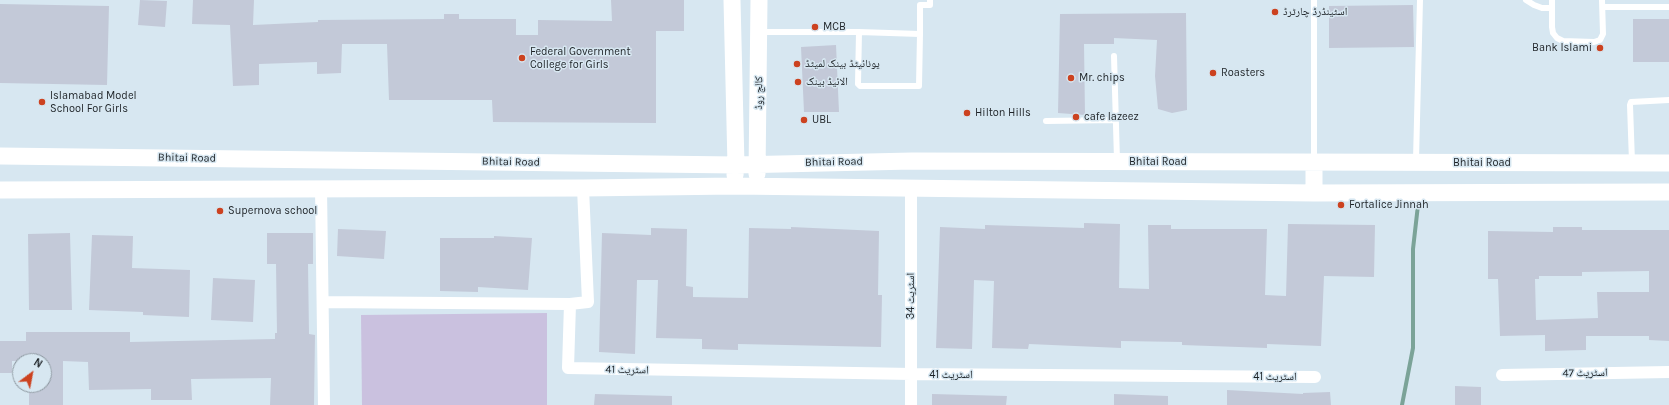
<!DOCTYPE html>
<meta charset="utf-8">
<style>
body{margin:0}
#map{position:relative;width:1669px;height:405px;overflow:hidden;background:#d7e7f1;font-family:Karla,sans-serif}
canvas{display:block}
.north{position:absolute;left:12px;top:353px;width:40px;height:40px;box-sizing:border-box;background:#d7e7f1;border:1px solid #8d98a0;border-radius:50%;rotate:32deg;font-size:11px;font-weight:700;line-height:16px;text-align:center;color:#1d2226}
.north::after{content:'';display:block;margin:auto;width:14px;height:18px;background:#cc4220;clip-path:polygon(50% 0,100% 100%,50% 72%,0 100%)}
</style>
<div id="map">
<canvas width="1669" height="405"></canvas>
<div class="north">N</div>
</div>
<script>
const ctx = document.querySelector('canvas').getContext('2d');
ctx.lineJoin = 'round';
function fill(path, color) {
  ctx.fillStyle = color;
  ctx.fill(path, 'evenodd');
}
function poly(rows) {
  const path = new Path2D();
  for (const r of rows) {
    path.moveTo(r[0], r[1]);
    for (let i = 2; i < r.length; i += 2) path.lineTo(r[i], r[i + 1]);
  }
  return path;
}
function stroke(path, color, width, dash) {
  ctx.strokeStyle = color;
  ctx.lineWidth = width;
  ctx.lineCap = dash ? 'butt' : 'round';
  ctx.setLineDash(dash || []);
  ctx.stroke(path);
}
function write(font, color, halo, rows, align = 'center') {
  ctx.font = font + ' Karla,"Noto Naskh Arabic",sans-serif';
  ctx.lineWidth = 3;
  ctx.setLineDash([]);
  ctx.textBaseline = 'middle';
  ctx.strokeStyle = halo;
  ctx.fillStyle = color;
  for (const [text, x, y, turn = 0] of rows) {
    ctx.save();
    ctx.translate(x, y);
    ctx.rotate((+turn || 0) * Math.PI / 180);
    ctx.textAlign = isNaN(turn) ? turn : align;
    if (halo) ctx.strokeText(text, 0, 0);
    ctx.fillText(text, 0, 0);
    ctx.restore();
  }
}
fill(poly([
 [547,313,547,405,362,405,361,315]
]), '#cac1df');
stroke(poly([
 [1402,405,1413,348,1413,249,1418,205]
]), '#7ba398', 4);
fill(poly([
 [140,0,167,1,165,27,138,25],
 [193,0,254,0,253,25,318,22,318,20,444,19,444,14,459,14,459,19,516,19,516,35,538,35,538,20,612,21,611,0,684,0,684,31,656,31,656,123,493,122,492,100,389,100,387,44,342,44,341,73,317,74,317,62,259,64,259,85,233,86,230,25,192,24],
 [0,4,109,6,107,85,0,83],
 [1413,5,1414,47,1329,48,1329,6],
 [1186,13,1187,110,1172,113,1158,109,1155,76,1157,40,1114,38,1114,44,1084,44,1085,115,1058,113,1060,14],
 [1633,19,1669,19,1669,62,1633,62],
 [836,45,839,112,804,112,801,47],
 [1084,223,1120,224,1119,288,1149,289,1148,225,1171,225,1171,229,1267,229,1265,295,1286,296,1288,224,1375,225,1374,277,1324,276,1321,346,1267,344,1267,348,1182,345,1182,342,1121,341,1121,348,1029,344,1028,349,992,348,994,281,974,280,972,349,936,348,940,227,985,229,985,225,1084,228],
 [791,227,879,231,878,295,882,295,881,347,738,344,738,350,702,349,702,339,656,338,658,280,637,280,635,354,599,352,602,233,651,235,651,228,687,229,686,286,693,287,693,297,748,298,749,228,791,229],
 [1553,227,1582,227,1582,230,1669,230,1669,341,1649,340,1649,336,1586,336,1586,350,1545,351,1545,335,1500,336,1498,279,1488,279,1488,231,1553,232],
 [1649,271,1649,292,1597,292,1598,318,1536,320,1535,279,1539,279,1539,276,1582,276,1582,272],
 [338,229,386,231,384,259,337,256],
 [70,233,72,310,29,310,28,234],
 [267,233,313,233,313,264,308,264,309,334,315,335,314,405,270,405,271,378,191,379,192,400,151,400,151,389,89,390,88,362,63,361,63,405,29,405,29,385,44,385,44,361,12,361,12,373,0,373,0,341,26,341,26,332,130,332,130,342,275,339,275,333,277,333,276,264,267,264],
 [92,235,133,236,132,268,190,270,189,317,143,315,143,312,89,310],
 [494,236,532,238,528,290,478,287,478,292,440,291,440,238,494,238],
 [213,278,255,280,253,322,211,320],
 [1455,386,1481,387,1481,405,1455,405],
 [1227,390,1303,394,1303,393,1330,392,1331,405,1227,405],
 [595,394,672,396,672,405,594,405],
 [932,394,1007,396,1006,405,932,405],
 [1114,394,1168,396,1168,405,1114,405]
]), '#c3c9d8');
stroke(poly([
 [1314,0,1314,161],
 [1526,0,1534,5,1542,8,1552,8],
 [1552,0,1552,27,1553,33,1557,38,1563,41,1594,42,1600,40,1603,34,1602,0],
 [1603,7,1669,7],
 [760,32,859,32,920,34,919,86,860,86,858,84,859,32],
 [920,34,920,5,930,5,930,0],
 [1114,56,1117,160],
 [1046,121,1116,120],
 [1416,160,1420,0],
 [1632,162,1630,105,1631,102,1669,100]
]), '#fff', 6);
stroke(poly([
 [321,188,324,405],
 [911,188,911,405],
 [323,302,570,304,588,302,583,188],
 [570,304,568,368,912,374,1315,377],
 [1502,375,1669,372]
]), '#fff', 12);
stroke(poly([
 [732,0,736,165,735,175],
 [0,156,736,165,912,161,1669,163],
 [1314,162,1314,193],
 [757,174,759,0],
 [0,190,583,188,734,186,1314,193,1669,192]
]), '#fff', 17);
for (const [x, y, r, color] of [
 [1275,12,4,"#cc4220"],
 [815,27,4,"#cc4220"],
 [1600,48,4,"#cc4220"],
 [522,58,4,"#cc4220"],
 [797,64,4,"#cc4220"],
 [1213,73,4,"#cc4220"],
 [1071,78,4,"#cc4220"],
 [798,82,4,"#cc4220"],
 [42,102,4,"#cc4220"],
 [967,113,4,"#cc4220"],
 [1076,117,4,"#cc4220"],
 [804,120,4,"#cc4220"],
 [1341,205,4,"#cc4220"],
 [220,211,4,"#cc4220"]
]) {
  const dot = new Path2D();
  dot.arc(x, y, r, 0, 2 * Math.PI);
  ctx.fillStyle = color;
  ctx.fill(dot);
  stroke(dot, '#d7e7f1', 1.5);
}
write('11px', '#1d2226', '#d7e7f1', [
 ["اسٹینڈرڈ چارٹرڈ",1283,12],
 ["MCB",823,27],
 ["Bank Islami",1592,48,"right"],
 ["Federal Government",530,52],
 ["College for Girls",530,65],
 ["یونائیٹڈ بینک لمیٹڈ",805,64],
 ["Roasters",1221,73],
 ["Mr. chips",1079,78],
 ["الائیڈ بینک",806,82],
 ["Islamabad Model",50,96],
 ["School For Girls",50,109],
 ["Hilton Hills",975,113],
 ["cafe lazeez",1084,117],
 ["UBL",812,120],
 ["Fortalice Jinnah",1349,205],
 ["Supernova school",228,211]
], 'left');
write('11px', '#1d2226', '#d7e7f1', [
 ["کالج روڈ",759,93,-89],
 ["Bhitai Road",187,158,1],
 ["Bhitai Road",511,162,1],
 ["Bhitai Road",834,162,-1],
 ["Bhitai Road",1158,162],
 ["Bhitai Road",1482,163],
 ["اسٹریٹ 34",911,296,-90],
 ["اسٹریٹ 41",627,370,1],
 ["اسٹریٹ 47",1585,373,-1],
 ["اسٹریٹ 41",951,375],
 ["اسٹریٹ 41",1275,377]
]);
</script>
